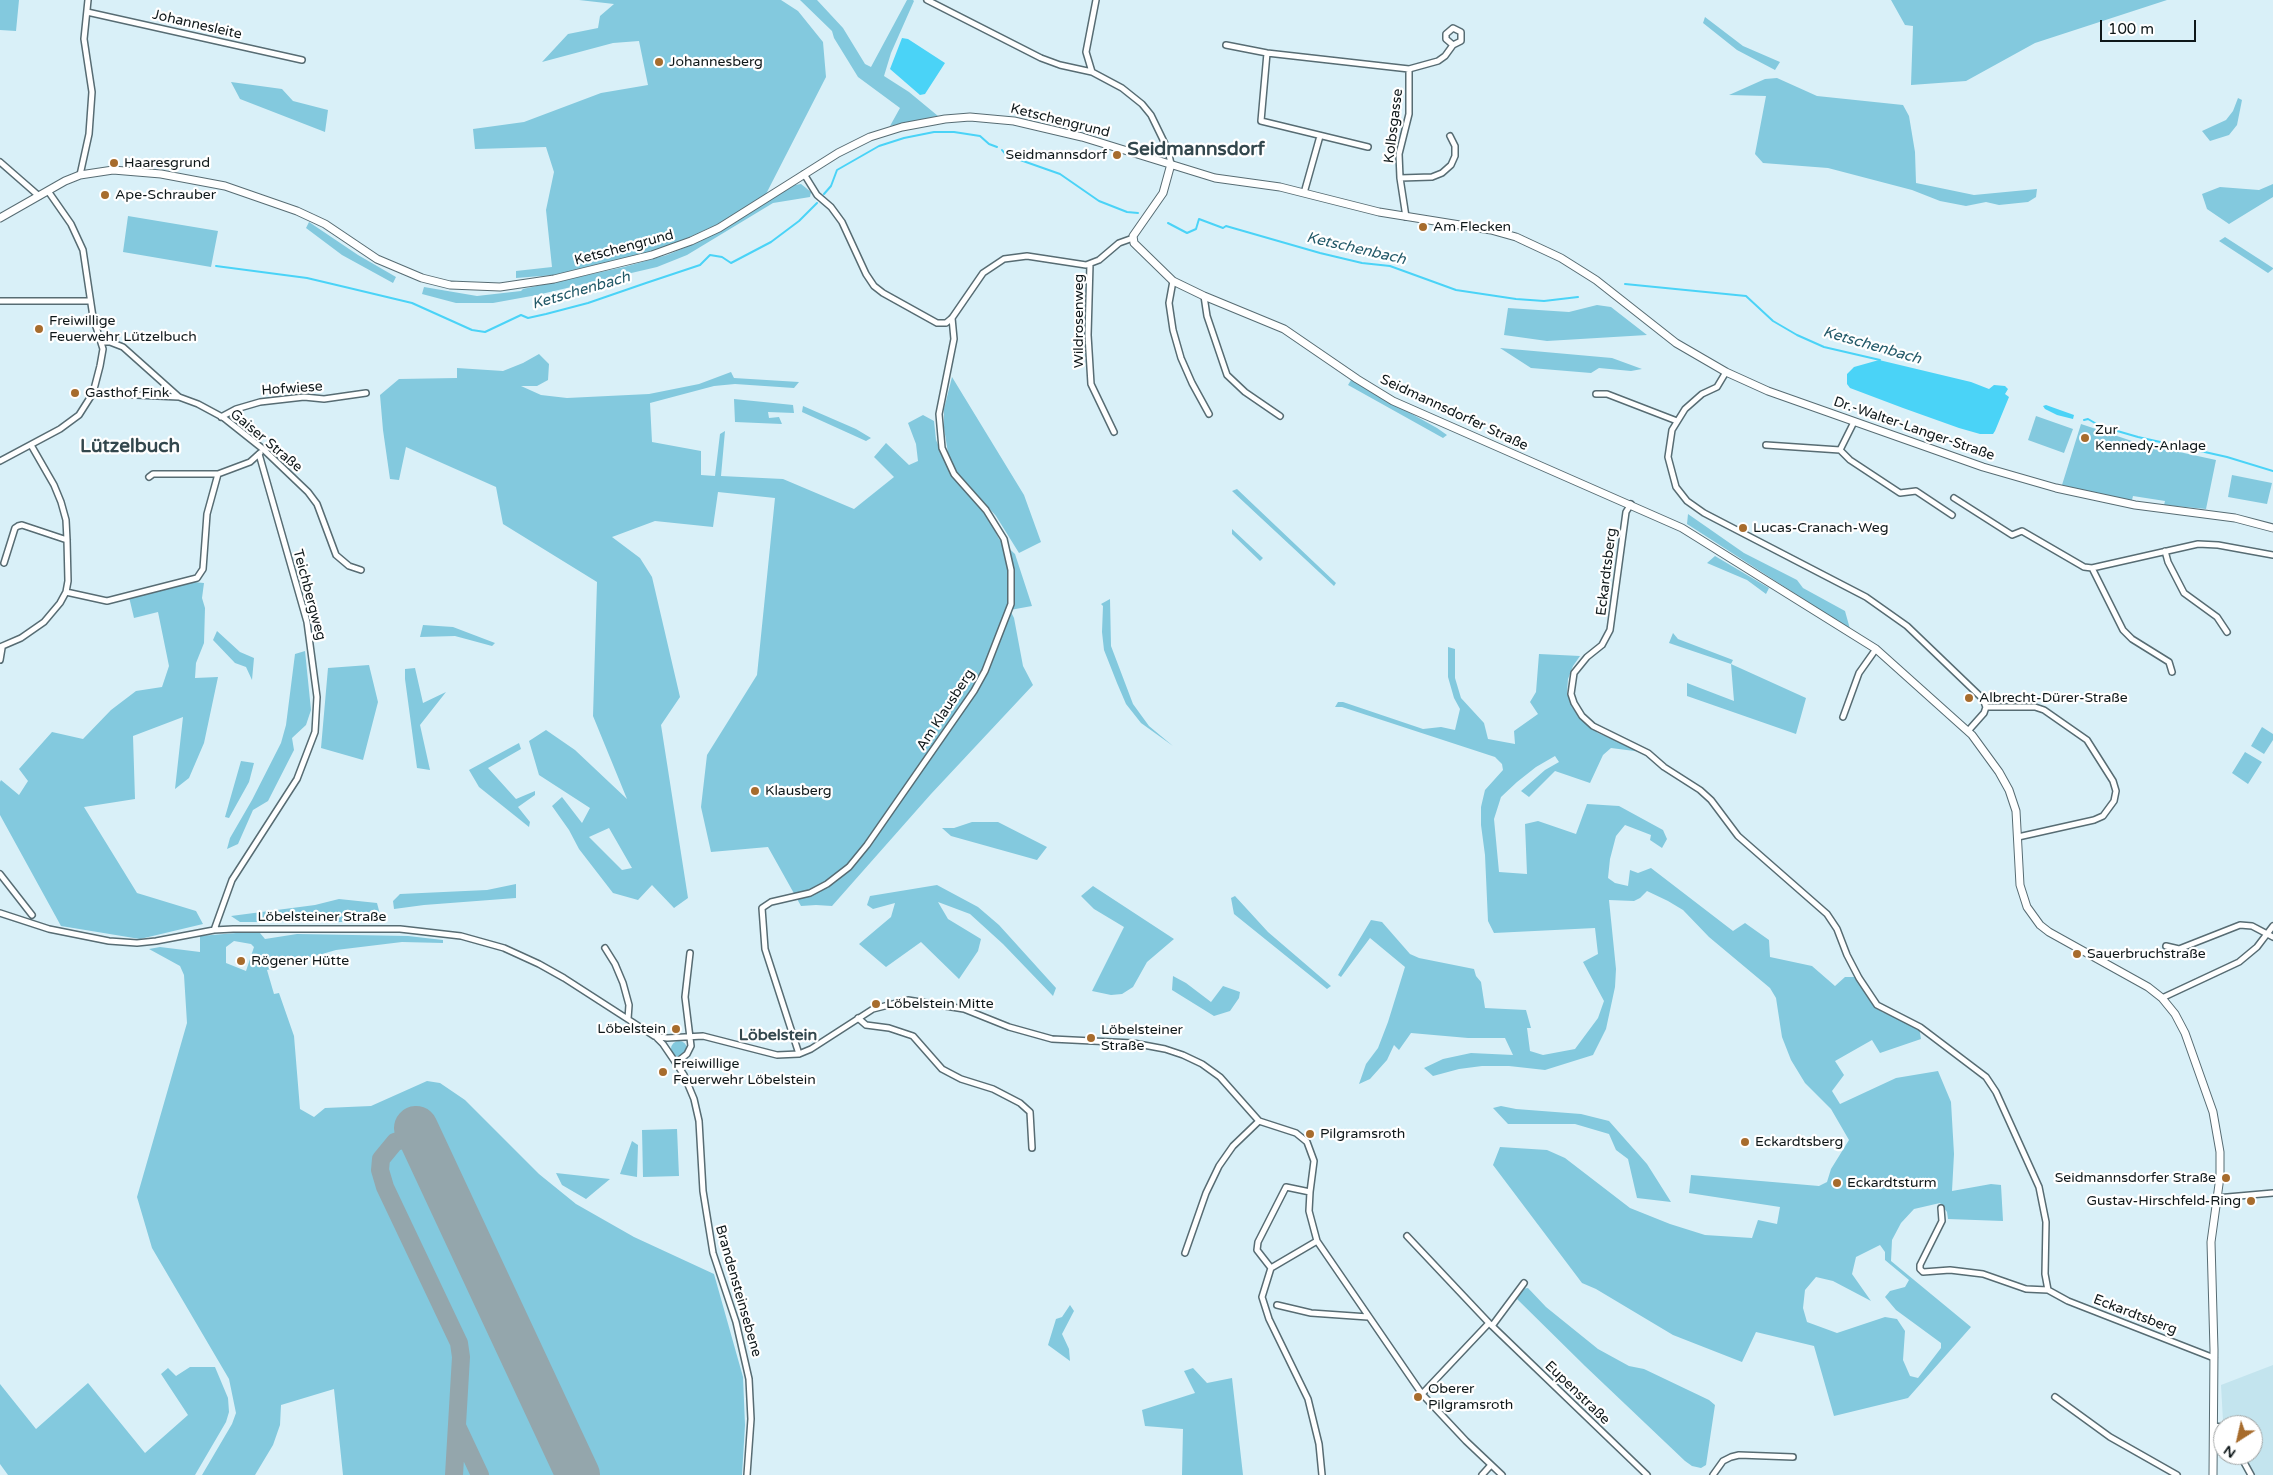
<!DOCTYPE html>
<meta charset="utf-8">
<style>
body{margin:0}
#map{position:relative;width:2273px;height:1475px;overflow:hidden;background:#d9f0f8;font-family:"Varela Round",sans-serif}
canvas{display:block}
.north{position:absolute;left:2213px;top:1415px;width:50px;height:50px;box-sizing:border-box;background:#fff;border:1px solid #9fa3a3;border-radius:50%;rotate:215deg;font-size:14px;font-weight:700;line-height:20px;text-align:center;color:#0f181a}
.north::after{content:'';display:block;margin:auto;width:18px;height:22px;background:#a76c2d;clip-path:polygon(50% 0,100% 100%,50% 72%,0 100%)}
.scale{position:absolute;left:2100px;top:20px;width:96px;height:22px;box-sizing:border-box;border:2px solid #0f181a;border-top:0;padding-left:6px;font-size:15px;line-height:18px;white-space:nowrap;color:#0f181a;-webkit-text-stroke:4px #fff;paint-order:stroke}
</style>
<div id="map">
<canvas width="2273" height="1475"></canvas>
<div class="north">N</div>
<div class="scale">100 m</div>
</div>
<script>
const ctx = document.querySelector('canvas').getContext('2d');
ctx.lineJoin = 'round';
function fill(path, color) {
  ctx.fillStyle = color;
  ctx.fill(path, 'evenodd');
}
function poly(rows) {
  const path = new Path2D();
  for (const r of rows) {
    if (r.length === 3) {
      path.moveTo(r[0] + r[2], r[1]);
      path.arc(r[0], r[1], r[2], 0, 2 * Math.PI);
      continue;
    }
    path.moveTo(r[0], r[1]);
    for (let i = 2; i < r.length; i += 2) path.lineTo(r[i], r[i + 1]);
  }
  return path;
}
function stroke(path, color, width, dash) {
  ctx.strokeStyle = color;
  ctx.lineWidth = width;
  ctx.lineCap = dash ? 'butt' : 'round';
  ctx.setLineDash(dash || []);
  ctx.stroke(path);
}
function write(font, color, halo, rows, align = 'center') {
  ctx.font = font + ' "Varela Round",sans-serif';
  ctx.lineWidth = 4.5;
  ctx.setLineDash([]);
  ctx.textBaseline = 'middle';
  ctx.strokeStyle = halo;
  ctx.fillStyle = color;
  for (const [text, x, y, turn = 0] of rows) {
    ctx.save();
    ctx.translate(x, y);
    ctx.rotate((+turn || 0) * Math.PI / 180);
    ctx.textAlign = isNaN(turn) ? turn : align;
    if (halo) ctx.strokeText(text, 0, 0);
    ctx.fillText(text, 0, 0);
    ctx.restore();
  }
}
fill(poly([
 [2273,1365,2273,1475,2254,1475,2244,1455,2253,1455,2253,1425,2227,1425,2223,1421,2221,1385]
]), '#c3e4ee');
fill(poly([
 [0,0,19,0,16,31,0,30],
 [579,0,781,0,798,11,823,42,826,77,766,194,718,224,670,246,615,262,554,275,516,278,516,271,552,267,546,210,554,172,546,147,475,149,473,129,524,122,601,93,648,85,639,41,613,43,542,62,568,34,598,28,600,16,614,4],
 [800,0,817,0,843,28,865,64,871,67,907,0,913,0,914,1,891,53,884,76,909,92,938,116,890,126,900,108,858,77,834,38,832,31],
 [1891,0,2167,0,2035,43,1966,81,1911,85,1913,26,1905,25],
 [1705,17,1743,46,1780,62,1775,70,1737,50,1703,23],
 [1777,78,1817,96,1903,105,1909,116,1915,152,1916,183,1974,195,2037,189,2036,197,2028,202,1999,205,1986,202,1966,206,1940,201,1912,190,1828,168,1763,163,1755,154,1766,96,1729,95,1765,79],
 [231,82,282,89,293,101,328,110,325,132,240,99],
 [2238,98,2242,100,2237,125,2229,135,2210,141,2202,131,2226,120,2233,111],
 [801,184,811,192,810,197,773,203,687,255,657,267,537,295,493,303,456,303,422,294,424,287,477,296,521,291,523,289,624,267,667,255,701,241,795,185],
 [2273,184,2273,197,2229,224,2207,209,2202,194,2220,187,2259,190],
 [128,216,218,231,211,267,123,252],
 [309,222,358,255,396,277,393,283,342,255,306,228],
 [2225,237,2273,268,2273,269,2268,273,2219,241],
 [1597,305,1611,307,1647,335,1547,341,1504,335,1508,308,1569,312],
 [1500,348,1612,358,1642,369,1631,371,1599,368,1591,373,1531,368],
 [539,354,549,364,548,380,537,386,521,386,541,395,567,398,649,394,699,384,731,372,734,378,799,382,794,388,735,384,714,386,650,403,652,442,701,451,701,475,715,476,720,434,725,431,721,476,783,479,854,509,894,477,874,457,886,443,909,465,918,461,916,444,908,423,923,415,934,421,936,440,950,473,987,515,999,539,1015,554,1032,606,1010,610,1014,618,1023,666,1033,685,931,794,832,906,816,905,801,906,768,847,711,852,701,807,707,755,757,675,775,498,718,492,713,527,655,521,612,537,640,558,652,577,680,697,661,725,688,898,674,908,652,885,638,900,613,893,579,849,569,830,552,806,562,797,582,823,590,808,539,775,529,741,546,730,575,750,627,799,593,716,597,582,503,524,496,487,406,447,399,480,390,479,383,430,380,395,399,379,457,378,457,368,503,371,523,363],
 [609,828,632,868,622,870,589,837],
 [952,377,1024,495,1041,542,1019,553,996,516,956,471,948,453,944,428,944,409],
 [1351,380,1437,428,1447,435,1443,438,1348,385],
 [734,399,793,405,794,413,768,412,769,418,779,417,782,424,735,422],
 [803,406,856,429,871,438,866,441,802,412],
 [2036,416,2073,429,2064,453,2028,440],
 [2081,424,2138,443,2216,460,2206,509,2164,505,2165,501,2133,496,2132,500,2112,497,2062,485],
 [2232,475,2272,483,2267,504,2228,497],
 [1237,489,1336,583,1334,586,1232,491],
 [1688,514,1744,553,1797,580,1803,588,1845,611,1850,629,1687,524],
 [1232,529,1263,558,1260,561,1232,534],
 [1715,556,1769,588,1766,594,1747,580,1707,563],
 [193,582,204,583,202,598,205,608,204,643,196,663,195,678,218,677,204,743,189,778,175,789,183,717,133,736,135,799,84,807,137,893,196,911,203,924,140,939,61,926,0,815,0,782,1,780,19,795,28,781,19,769,52,732,83,739,111,710,136,691,162,687,169,666,158,612,134,618,129,597],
 [1110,599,1111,646,1133,704,1149,726,1173,746,1141,723,1126,704,1117,683,1104,650,1102,632,1103,606,1101,604],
 [423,625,453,627,495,643,492,646,455,636,420,637],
 [217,631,240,652,254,658,252,680,246,667,235,663,213,640],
 [1673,633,1678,639,1733,660,1731,664,1806,698,1796,734,1687,696,1687,683,1734,701,1731,664,1669,643],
 [1448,647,1455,649,1455,678,1461,698,1484,723,1488,739,1515,744,1514,731,1538,714,1530,702,1536,692,1539,654,1580,656,1573,666,1568,679,1567,693,1572,707,1582,720,1598,733,1642,752,1611,748,1603,755,1590,783,1555,771,1529,797,1521,791,1545,770,1559,762,1555,756,1536,767,1517,782,1501,797,1494,819,1499,872,1527,874,1525,824,1538,821,1576,834,1587,804,1619,806,1663,830,1667,839,1662,848,1650,840,1651,835,1625,825,1616,836,1610,859,1608,878,1615,883,1628,886,1630,870,1638,873,1651,868,1733,931,1745,923,1769,940,1770,957,1812,966,1835,986,1845,977,1856,977,1863,990,1882,1012,1919,1027,1921,1039,1880,1053,1872,1040,1835,1061,1844,1075,1832,1091,1840,1104,1896,1078,1938,1071,1951,1102,1954,1154,1952,1191,1991,1184,2001,1185,2003,1221,1948,1219,1947,1212,1940,1203,1914,1209,1901,1223,1892,1240,1891,1261,1971,1327,1908,1398,1834,1416,1814,1346,1756,1332,1742,1362,1673,1335,1596,1289,1582,1283,1493,1165,1500,1147,1547,1150,1565,1158,1630,1208,1670,1224,1705,1235,1752,1238,1758,1220,1777,1224,1780,1207,1689,1193,1691,1175,1819,1186,1827,1182,1831,1169,1849,1140,1831,1109,1805,1083,1791,1060,1782,1037,1776,998,1770,988,1709,937,1683,910,1668,901,1647,891,1640,898,1634,901,1609,900,1616,969,1615,987,1606,1029,1593,1055,1545,1070,1509,1066,1482,1066,1459,1069,1433,1076,1424,1068,1443,1059,1471,1053,1513,1055,1505,1038,1468,1038,1411,1033,1399,1050,1394,1045,1387,1060,1370,1079,1359,1084,1366,1064,1378,1048,1388,1022,1405,967,1370,938,1341,977,1338,975,1371,920,1382,922,1410,954,1419,958,1474,969,1476,976,1481,982,1485,1008,1526,1010,1531,1028,1527,1028,1530,1051,1543,1055,1575,1049,1598,1018,1604,1001,1583,962,1598,954,1595,928,1494,933,1488,921,1485,855,1481,825,1481,807,1485,790,1503,770,1502,764,1495,757,1342,707,1335,707,1338,702,1343,702,1423,729,1441,727,1455,730,1460,709,1454,698,1448,677],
 [1880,1245,1885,1252,1885,1260,1909,1280,1905,1287,1890,1291,1885,1297,1896,1310,1941,1343,1941,1348,1918,1378,1910,1376,1903,1360,1905,1331,1897,1319,1885,1317,1837,1333,1807,1322,1803,1308,1805,1290,1816,1277,1833,1281,1871,1301,1852,1274,1856,1257],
 [305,651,311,710,306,725,292,738,294,750,268,801,253,810,238,844,227,849,230,838,252,800,281,743,286,725,295,654],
 [369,665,378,702,363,760,321,748,328,668],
 [415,668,423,703,446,692,420,725,430,770,417,768,405,679,405,669],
 [2262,727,2273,734,2273,740,2264,754,2251,746],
 [519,743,521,749,488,768,516,799,535,791,535,795,518,807,530,822,529,827,479,787,469,770],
 [2245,752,2262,762,2248,784,2232,773],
 [241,761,254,763,249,782,229,818,225,817],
 [972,822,998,822,1047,847,1037,860,951,836,942,828,954,828],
 [516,884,516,898,424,905,394,909,393,901,400,894,487,890],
 [937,885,978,907,999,925,1056,988,1053,996,1003,944,970,914,938,902,948,919,981,939,978,951,959,979,921,942,886,967,859,944,891,917,895,903,873,909,867,905,870,896],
 [1093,886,1174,939,1147,962,1133,987,1122,994,1111,995,1092,991,1124,927,1094,909,1081,896],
 [1235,896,1268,932,1331,986,1327,989,1234,914,1231,898],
 [339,899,377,903,382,922,240,922,231,916,315,905],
 [236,933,260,933,265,939,297,934,408,936,443,940,443,943,402,942,336,950,267,970,274,994,279,993,294,1036,300,1109,314,1117,325,1108,371,1106,427,1081,440,1083,465,1100,539,1174,576,1204,634,1237,714,1274,743,1377,745,1425,742,1475,343,1475,334,1389,281,1405,280,1425,273,1445,255,1475,202,1475,232,1424,236,1413,229,1379,152,1248,137,1197,187,1023,184,975,180,966,149,949,160,947,200,952,200,936],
 [234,941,251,944,254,947,246,971,226,963,226,947],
 [1173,976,1186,983,1211,1002,1223,986,1240,992,1239,998,1230,1011,1214,1016,1172,990],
 [679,1049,8],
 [1501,1106,1516,1109,1581,1114,1609,1121,1647,1164,1671,1202,1637,1198,1628,1159,1616,1150,1609,1134,1575,1124,1508,1124,1493,1108],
 [677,1129,679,1176,643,1177,642,1130],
 [632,1141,638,1145,637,1177,620,1174],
 [556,1173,610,1179,586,1199,562,1185],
 [1528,1288,1546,1307,1598,1349,1629,1366,1644,1369,1709,1400,1715,1405,1706,1465,1701,1468,1692,1466,1685,1461,1585,1366,1517,1299,1522,1289],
 [1070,1305,1074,1311,1062,1334,1069,1349,1070,1361,1048,1345,1056,1319,1062,1317],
 [190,1367,215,1367,228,1398,229,1412,226,1422,195,1475,8,1475,0,1464,0,1384,36,1429,88,1383,145,1453,188,1415,161,1374,168,1368,176,1376],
 [1193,1368,1207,1383,1232,1378,1243,1475,1182,1475,1183,1429,1145,1426,1142,1410,1195,1393,1184,1371]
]), '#83c9de');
fill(poly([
 [902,38,908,39,945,63,925,94,920,95,890,69],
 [1879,360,1971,382,1989,389,1994,385,2005,386,2008,389,2005,394,2009,397,1995,431,1993,434,1980,434,1959,428,1903,408,1850,388,1847,384,1847,374,1854,367],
 [2046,405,2074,415,2073,419,2057,415,2045,409,2043,406]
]), '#4ad3f7');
stroke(poly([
 [1002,150,1006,155,1060,174,1099,201,1127,212,1138,213],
 [824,194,831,186,837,170,879,146,904,138,934,132,954,132,980,136,989,144,997,147],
 [1168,223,1187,233,1196,229,1199,219,1223,228,1226,226,1320,253,1362,263,1390,266,1456,290,1516,299,1544,301,1578,297],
 [216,266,307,278,345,287,412,303,472,330,485,332,521,315,528,318,546,314,588,303,646,283,700,265,710,255,722,257,731,263,771,242,799,221,817,203],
 [1625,284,1746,296,1773,321,1797,335,1824,347,1880,360],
 [2084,420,2088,419,2100,426,2138,437,2227,457,2273,471]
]), '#4ad3f7', 2);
stroke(poly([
 [419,1135,395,1142,381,1159,380,1170,385,1187,459,1343,461,1357,454,1475],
 [457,1426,480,1475]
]), '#94a6ac', 18);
stroke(poly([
 [416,1128,578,1475]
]), '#94a6ac', 44);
const street = poly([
 [927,0,1041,58,1060,65,1092,72,1122,88,1142,104,1151,115,1168,150,1171,164],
 [87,12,302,60],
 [1226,45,1267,53,1409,69],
 [1267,53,1261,121,1368,147],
 [1092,72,1086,52,1096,0],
 [0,162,39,196],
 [804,174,817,195,831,207,842,222,866,274,874,286,883,293,937,323,946,323,952,318,983,273,1004,259,1027,256,1086,265,1099,260,1119,243,1133,238],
 [80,175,89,134,92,92,84,39,88,0],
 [1400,178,1399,154,1409,114,1409,69,1438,61,1445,56,1453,45,1461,41,1461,32,1453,28,1446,34,1446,39,1453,45],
 [1304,193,1320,136],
 [1406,217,1400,178,1432,177,1442,173,1451,165,1455,156,1455,146,1450,136],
 [1090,264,1088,335,1091,384,1114,432],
 [1173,281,1169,303,1173,330,1181,358,1192,383,1209,414],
 [1204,296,1207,316,1227,375,1245,392,1280,416],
 [0,301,90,301],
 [102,342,110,342,123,347,179,397,198,404,224,418,263,449,308,492,317,504,336,555,349,566,361,570],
 [1726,372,1717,387,1702,394,1685,409,1672,430,1668,457,1676,487,1687,501,1704,513,1866,597,1907,626,1983,699,1986,707,1984,713,1968,731],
 [93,393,179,397],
 [1596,394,1607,394,1677,421],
 [221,417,236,409,260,402,304,397,324,399,366,393],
 [1766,445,1840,450,1850,460,1900,493,1916,491,1952,515],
 [1840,450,1854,422],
 [0,461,60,429,79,415,93,393,100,366,103,349,93,317,83,250,71,224,48,191],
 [149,477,153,474,218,474],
 [1954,498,2012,535,2022,531,2084,567,2092,568,2198,544,2218,545,2273,555],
 [1631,504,1626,512,1610,630,1602,645,1587,657,1574,673,1571,694,1574,703,1582,716,1593,726,1648,753,1664,767,1700,790,1711,800,1738,836,1827,914,1837,929,1847,955,1859,978,1877,1005,1920,1027,1986,1077,1996,1092,2039,1187,2046,1222,2045,1274,2048,1290],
 [2165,551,2168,562,2184,593,2217,617,2227,632],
 [4,563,15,528,18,526,22,525,67,540],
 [2092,568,2123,630,2132,639,2169,662,2172,672],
 [66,592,107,601,197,578,203,569,207,514,218,474,250,462,260,453],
 [0,647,21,638,44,622,60,603,66,592,68,581,67,540,66,520,61,502,54,485,31,445],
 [0,660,2,648],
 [1986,707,2035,707,2044,710,2087,740,2113,781,2116,791,2114,801,2103,816,2094,820,2018,837],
 [1843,717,1859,673,1876,649],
 [0,874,32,915],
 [0,913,49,929,109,941,137,943,156,941,214,930,233,929,400,929,461,936,504,948,539,964,564,978,654,1036,667,1038,703,1036,777,1055,799,1054,811,1049,873,1009,908,1000,964,1009,1009,1027,1052,1039,1133,1043,1165,1049,1183,1055,1202,1064,1220,1077,1259,1121,1296,1133,1307,1142,1314,1161,1310,1192,1309,1211,1317,1241,1422,1394,1466,1441,1502,1475],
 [214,930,232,880,297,779,315,732,317,697,307,622,259,454],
 [2166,946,2179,949,2240,925,2252,926,2273,937],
 [605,948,615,964,623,983,629,1005,628,1019],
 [2162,998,2239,962,2257,947,2273,926],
 [858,1018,866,1025,889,1028,913,1036,942,1069,961,1079,993,1089,1020,1103,1030,1112,1032,1148],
 [655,1036,663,1044,684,1075,694,1099,699,1121,703,1191,713,1253,736,1322,749,1379,751,1419,747,1475],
 [799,1054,765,949,762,908,771,902,810,893,827,884,849,867,867,845,974,691,985,671,1011,604,1011,570,1004,539,986,510,954,474,942,448,939,414,954,339,952,318],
 [677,1062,687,1054,691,1046,685,997,690,953],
 [2216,1198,2273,1193],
 [1941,1208,1942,1221,1920,1265,1920,1269,1923,1272,1950,1270,1983,1274,2026,1289,2048,1290,2068,1301,2214,1358],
 [1407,1236,1489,1323,1647,1475],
 [1317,1241,1271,1268,1262,1297,1269,1319,1308,1399,1319,1444,1322,1475],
 [1185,1253,1206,1193,1219,1166,1233,1146,1259,1121],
 [1271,1268,1257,1250,1258,1242,1286,1187,1310,1192],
 [1277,1305,1311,1313,1368,1317],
 [1492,1326,1524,1283],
 [1422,1394,1489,1323],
 [2055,1397,2110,1437,2177,1475],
 [2213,1426,2223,1427],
 [2240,1455,2251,1475],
 [1482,1475,1491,1465],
 [1713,1475,1723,1461,1731,1457,1739,1455,1793,1457]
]);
const secondary = poly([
 [1171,164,1163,193,1133,236,1134,243,1173,281,1204,296,1284,329,1357,379,1393,401,1682,528,1876,649,1972,735,1999,772,2009,790,2016,811,2020,885,2027,907,2040,925,2049,932,2148,987,2162,998,2175,1014,2185,1033,2213,1112,2220,1152,2220,1177,2211,1242,2214,1350,2213,1475],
 [0,218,65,181,80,175,113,170,161,174,225,186,297,211,325,224,377,259,422,278,450,285,500,287,554,279,652,255,691,241,719,228,838,153,870,137,902,127,945,119,970,117,1014,121,1082,137,1215,178,1280,187,1379,212,1491,230,1516,237,1561,258,1596,280,1676,343,1726,372,1768,391,1983,467,2056,488,2135,505,2235,518,2273,528]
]);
stroke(street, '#576c73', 8);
stroke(secondary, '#576c73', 9);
stroke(street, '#fff', 5);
stroke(secondary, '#fff', 7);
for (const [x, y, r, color] of [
 [659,62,5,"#a76c2d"],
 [1117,155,5,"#a76c2d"],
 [114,163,5,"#a76c2d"],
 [105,195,5,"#a76c2d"],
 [1423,227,5,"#a76c2d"],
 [39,329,5,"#a76c2d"],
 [75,393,5,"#a76c2d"],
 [2085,438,5,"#a76c2d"],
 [1743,528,5,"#a76c2d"],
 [1969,698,5,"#a76c2d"],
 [755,791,5,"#a76c2d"],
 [2077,954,5,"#a76c2d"],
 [241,961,5,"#a76c2d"],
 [876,1004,5,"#a76c2d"],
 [676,1029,5,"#a76c2d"],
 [1091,1038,5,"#a76c2d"],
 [663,1072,5,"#a76c2d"],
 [1310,1134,5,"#a76c2d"],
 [1745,1142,5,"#a76c2d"],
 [2226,1178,5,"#a76c2d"],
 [1837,1183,5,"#a76c2d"],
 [2251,1201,5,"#a76c2d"],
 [1418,1397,5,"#a76c2d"]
]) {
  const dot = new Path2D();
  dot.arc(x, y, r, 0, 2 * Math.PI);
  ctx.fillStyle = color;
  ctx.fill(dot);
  stroke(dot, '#fff', 2);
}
write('14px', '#0f181a', '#fff', [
 ["Johannesleite",197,25,13],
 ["Ketschengrund",1060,121,14],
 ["Kolbsgasse",1394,126,-83],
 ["Ketschengrund",624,248,-15],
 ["Wildrosenweg",1079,321,-90],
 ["Hofwiese",292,389,-4],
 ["Seidmannsdorfer Straße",1454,413,25],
 ["Dr.-Walter-Langer-Straße",1914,429,19],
 ["Gaiser Straße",266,441,40],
 ["Eckardtsberg",1607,572,-83],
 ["Teichbergweg",309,595,75],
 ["Am Klausberg",946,710,-57],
 ["Löbelsteiner Straße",322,917],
 ["Brandensteinsebene",738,1291,74],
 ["Eckardtsberg",2135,1315,21],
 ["Eupenstraße",1577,1393,44]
]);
write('14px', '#0f181a', '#fff', [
 ["Johannesberg",669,62],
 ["Seidmannsdorf",1107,155,"right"],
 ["Haaresgrund",124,163],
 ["Ape-Schrauber",115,195],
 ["Am Flecken",1433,227],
 ["Freiwillige",49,321],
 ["Feuerwehr Lützelbuch",49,337],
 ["Gasthof Fink",85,393],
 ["Zur",2095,430],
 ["Kennedy-Anlage",2095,446],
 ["Lucas-Cranach-Weg",1753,528],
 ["Albrecht-Dürer-Straße",1979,698],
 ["Klausberg",765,791],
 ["Sauerbruchstraße",2087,954],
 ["Rögener Hütte",251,961],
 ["Löbelstein Mitte",886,1004],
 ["Löbelstein",666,1029,"right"],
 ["Löbelsteiner",1101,1030],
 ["Straße",1101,1046],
 ["Freiwillige",673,1064],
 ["Feuerwehr Löbelstein",673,1080],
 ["Pilgramsroth",1320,1134],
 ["Eckardtsberg",1755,1142],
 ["Seidmannsdorfer Straße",2216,1178,"right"],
 ["Eckardtsturm",1847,1183],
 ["Gustav-Hirschfeld-Ring",2241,1201,"right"],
 ["Oberer",1428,1389],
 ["Pilgramsroth",1428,1405]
], 'left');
write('italic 15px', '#235a69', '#fff', [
 ["Ketschenbach",1356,249,13],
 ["Ketschenbach",581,291,-16],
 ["Ketschenbach",1872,346,16]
]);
write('bold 16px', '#33474d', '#fff', [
 ["Löbelstein",778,1036]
]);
write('bold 19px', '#33474d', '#fff', [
 ["Seidmannsdorf",1196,150],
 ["Lützelbuch",130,447]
]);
</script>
